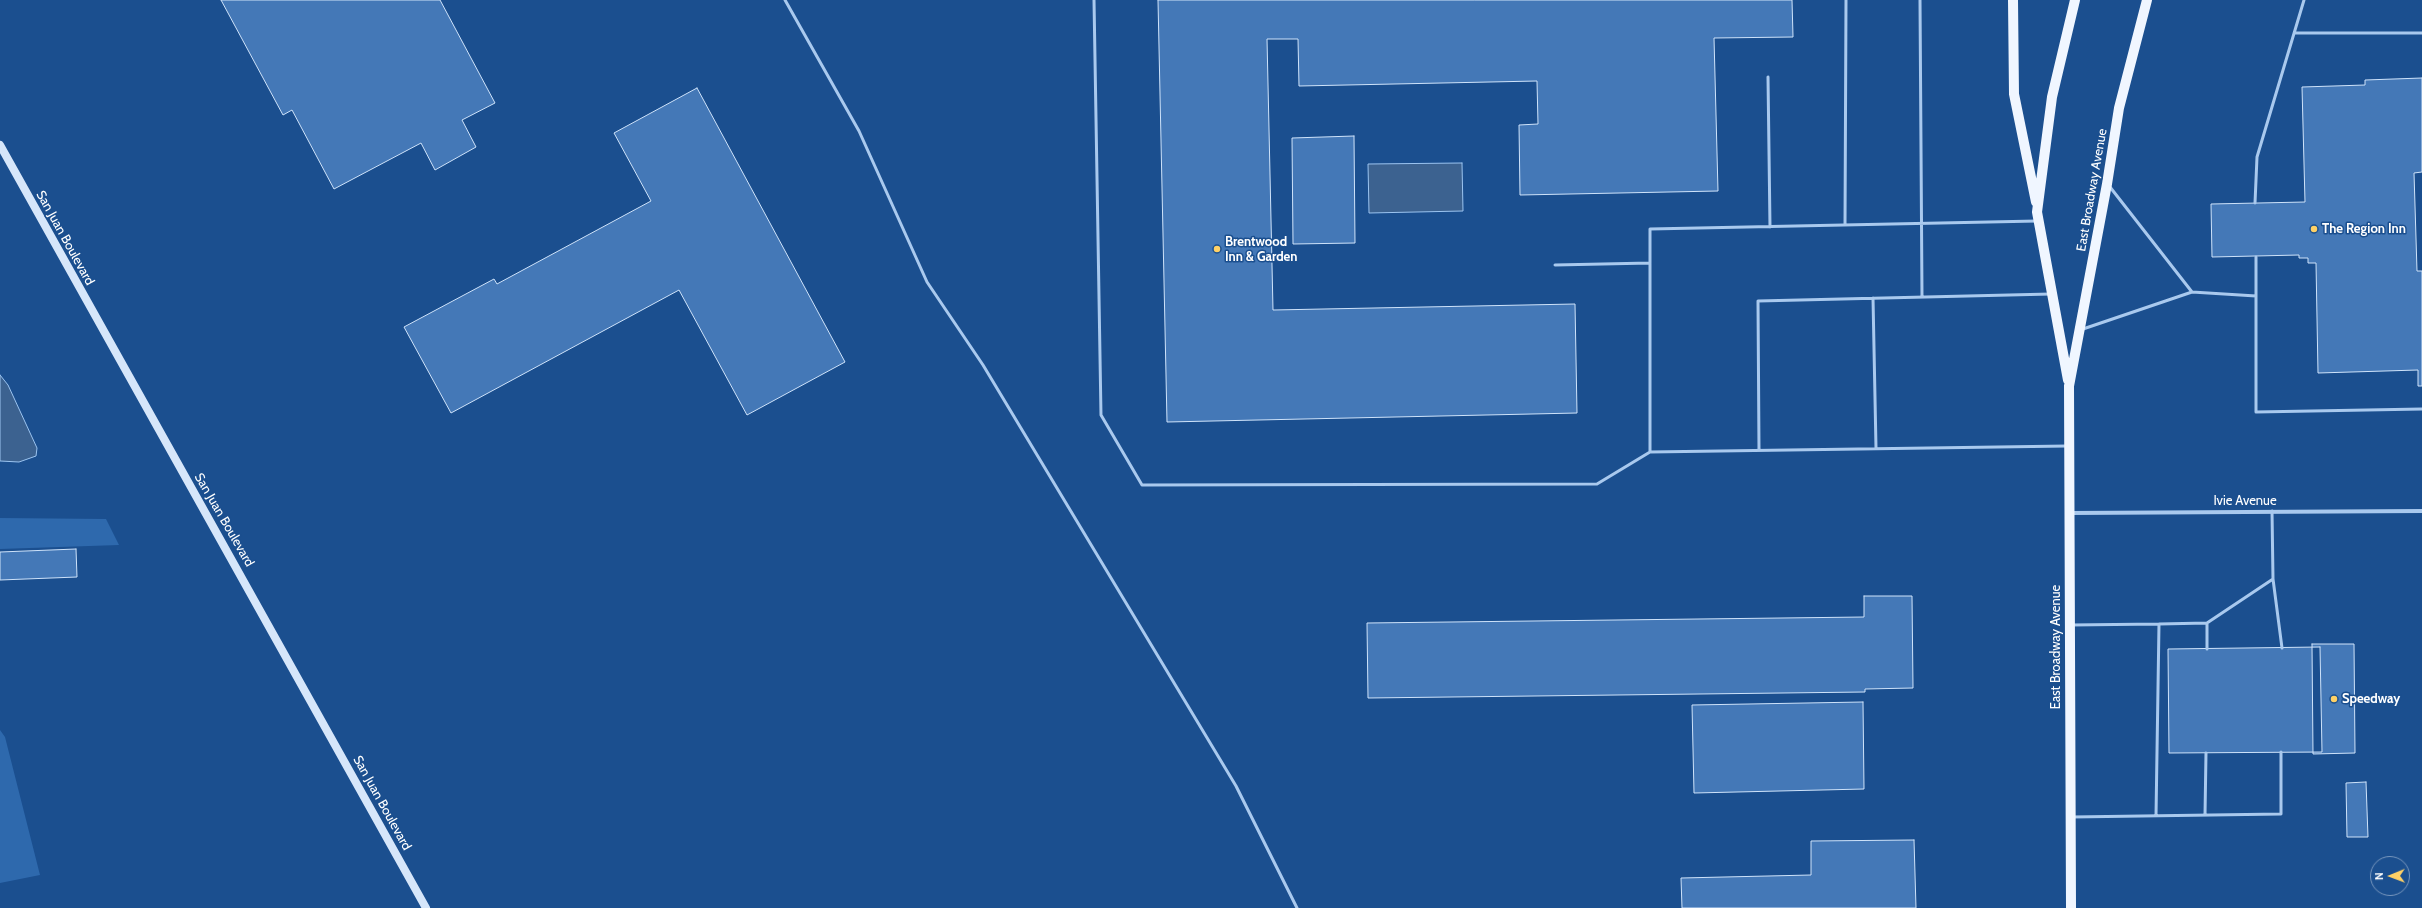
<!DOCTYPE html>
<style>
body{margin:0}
#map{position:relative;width:2422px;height:908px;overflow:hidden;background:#1b4f8f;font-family:Cabin,sans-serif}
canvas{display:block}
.north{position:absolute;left:2370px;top:856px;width:40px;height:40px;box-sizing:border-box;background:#1b4f8f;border:1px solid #7695bc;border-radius:50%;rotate:269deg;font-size:11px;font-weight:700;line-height:16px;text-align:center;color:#fff}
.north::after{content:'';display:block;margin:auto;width:14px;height:18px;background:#ffd166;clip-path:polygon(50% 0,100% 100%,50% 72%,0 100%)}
</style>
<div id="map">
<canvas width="2422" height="908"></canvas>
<div class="north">N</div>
</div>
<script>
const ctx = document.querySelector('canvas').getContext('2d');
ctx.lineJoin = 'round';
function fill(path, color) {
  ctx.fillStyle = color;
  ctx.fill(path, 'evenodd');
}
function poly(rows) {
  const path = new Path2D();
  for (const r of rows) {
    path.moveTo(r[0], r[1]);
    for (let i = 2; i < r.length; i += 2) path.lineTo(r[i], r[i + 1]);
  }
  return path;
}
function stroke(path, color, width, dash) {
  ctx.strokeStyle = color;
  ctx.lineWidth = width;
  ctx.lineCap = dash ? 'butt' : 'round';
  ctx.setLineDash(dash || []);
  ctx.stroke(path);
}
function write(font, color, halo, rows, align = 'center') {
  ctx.font = font + ' Cabin,sans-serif';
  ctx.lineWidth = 3;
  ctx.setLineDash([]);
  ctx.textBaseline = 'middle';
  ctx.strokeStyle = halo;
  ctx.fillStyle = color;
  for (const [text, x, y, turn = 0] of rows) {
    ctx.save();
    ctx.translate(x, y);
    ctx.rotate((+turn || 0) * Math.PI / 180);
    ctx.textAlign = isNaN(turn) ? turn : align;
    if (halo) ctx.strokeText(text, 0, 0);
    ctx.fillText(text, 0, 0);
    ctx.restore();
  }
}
fill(poly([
 [0,518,106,519,119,545,0,549],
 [0,730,5,737,40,875,0,883]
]), '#2e69ad');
const water = poly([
 [1462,163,1463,211,1369,213,1368,164,1462,163],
 [0,375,8,385,37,448,36,456,19,462,0,461,0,375]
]);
fill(water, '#3c6290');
stroke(water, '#9cc4f0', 1);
const building = poly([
 [221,0,440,0,495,103,462,120,476,147,435,170,421,143,334,189,292,110,283,115,221,0],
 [1158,0,1792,0,1793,37,1714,38,1718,191,1520,195,1519,125,1538,124,1537,81,1299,86,1298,39,1267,39,1273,310,1575,304,1577,413,1167,422,1158,0],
 [2422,78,2422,172,2414,173,2417,271,2422,271,2422,386,2418,386,2418,370,2318,373,2316,263,2308,263,2308,258,2299,258,2299,255,2212,257,2211,204,2305,202,2302,87,2365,85,2365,80,2422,78],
 [697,88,845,362,747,415,679,290,451,413,404,327,494,279,497,284,651,201,614,133,697,88],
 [1354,136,1355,243,1293,244,1292,138,1354,136],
 [76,549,77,577,0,580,0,552,76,549],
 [1864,596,1912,596,1913,688,1865,689,1865,692,1368,698,1367,623,1864,617,1864,596],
 [2312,644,2354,644,2355,753,2313,754,2312,644],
 [2320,647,2322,752,2169,753,2168,649,2320,647],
 [1863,702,1864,789,1694,793,1692,705,1863,702],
 [2366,782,2368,837,2347,837,2346,783,2366,782],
 [1914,840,1916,908,1682,908,1681,878,1811,875,1811,841,1914,840]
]);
fill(building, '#4478b7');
stroke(building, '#cfe3fa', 1);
stroke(poly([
 [785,0,859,131,927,282,983,365,1236,786,1297,908],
 [1094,0,1101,415,1142,485,1597,484,1650,452],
 [1920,0,1922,297],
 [2294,33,2422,33],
 [1768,77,1770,227],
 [2255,203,2257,157,2304,0],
 [2037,221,1650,229,1650,452,2067,446],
 [1845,225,1846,0],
 [2256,257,2256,296],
 [1555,265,1650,263],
 [2192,292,2256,296,2256,412,2422,409],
 [1873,298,1876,448],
 [2083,329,2192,292,2110,187],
 [1759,450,1758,301,2051,294],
 [2272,511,2273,579,2282,648],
 [2159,624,2207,623,2273,579],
 [2071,625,2159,624,2156,816],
 [2207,649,2207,623],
 [2205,815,2206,753],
 [2072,817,2281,814,2281,752]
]), '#a9c9ee', 3);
stroke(poly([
 [2070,513,2422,511]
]), '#a9c9ee', 4);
stroke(poly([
 [0,145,426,908]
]), '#d6e6fa', 8);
stroke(poly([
 [2013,0,2014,94,2036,202],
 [2068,380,2037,212,2052,97,2075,0],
 [2071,908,2069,386,2107,184,2119,108,2147,0]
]), '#f0f6ff', 10);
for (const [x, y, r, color] of [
 [2314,229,4,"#ffd166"],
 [1217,249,4,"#ffd166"],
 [2334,699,4,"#ffd166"]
]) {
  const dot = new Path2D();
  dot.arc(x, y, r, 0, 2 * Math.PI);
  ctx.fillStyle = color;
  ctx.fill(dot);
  stroke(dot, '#1b4f8f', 1.5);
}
write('13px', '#fff', '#1b4f8f', [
 ["East Broadway Avenue",2092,190,-80],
 ["San Juan Boulevard",65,238,61],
 ["Ivie Avenue",2245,501],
 ["San Juan Boulevard",224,520,60],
 ["East Broadway Avenue",2056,647,-90],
 ["San Juan Boulevard",382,803,61]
]);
write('bold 13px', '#fff', '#1b4f8f', [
 ["The Region Inn",2322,229],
 ["Brentwood",1225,242],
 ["Inn & Garden",1225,257],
 ["Speedway",2342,699]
], 'left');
</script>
